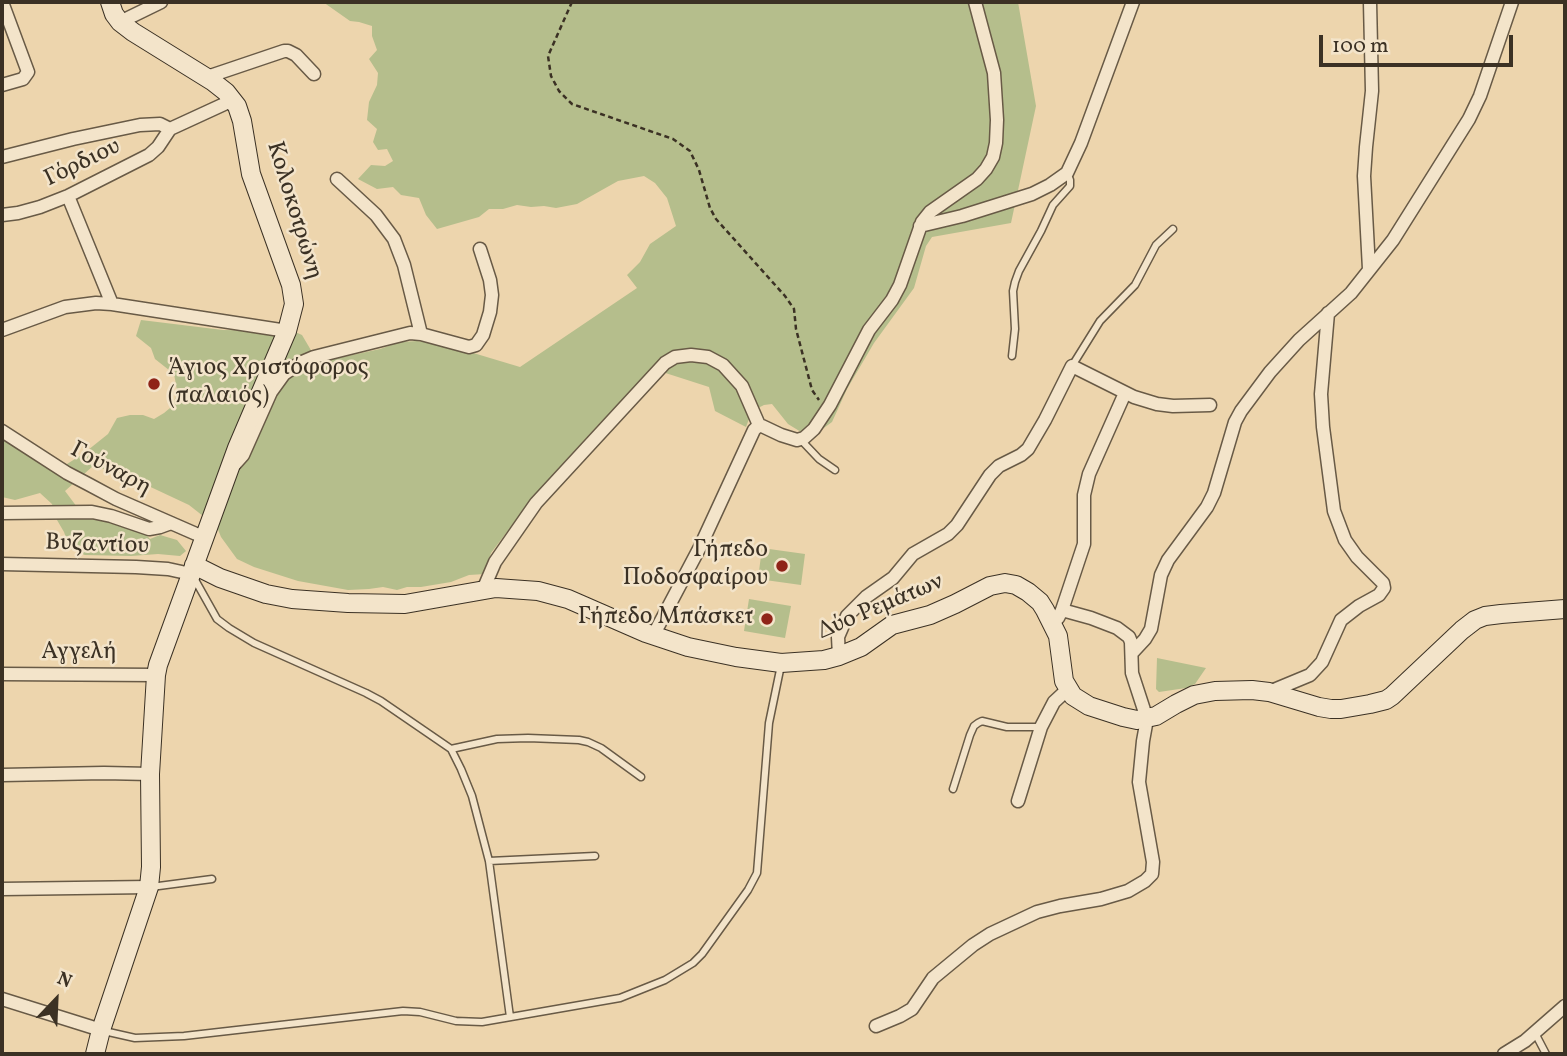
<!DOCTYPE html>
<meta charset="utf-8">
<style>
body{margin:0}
#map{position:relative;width:1567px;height:1056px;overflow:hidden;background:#edd5ad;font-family:Vollkorn,serif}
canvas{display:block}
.frame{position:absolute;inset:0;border:4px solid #3b3124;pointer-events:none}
.north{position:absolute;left:21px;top:965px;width:70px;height:70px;-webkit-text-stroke:5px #f3e4ca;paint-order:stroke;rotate:23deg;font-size:19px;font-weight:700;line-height:28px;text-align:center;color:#3b3124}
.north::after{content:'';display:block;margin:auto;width:24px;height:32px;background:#3b3124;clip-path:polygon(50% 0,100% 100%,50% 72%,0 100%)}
.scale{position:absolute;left:1319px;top:35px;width:194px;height:32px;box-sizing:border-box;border:4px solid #3b3124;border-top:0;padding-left:9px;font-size:21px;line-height:24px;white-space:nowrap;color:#3b3124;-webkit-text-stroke:5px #f3e4ca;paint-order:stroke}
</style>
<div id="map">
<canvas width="1567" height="1056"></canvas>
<div class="frame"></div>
<div class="north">N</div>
<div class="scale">100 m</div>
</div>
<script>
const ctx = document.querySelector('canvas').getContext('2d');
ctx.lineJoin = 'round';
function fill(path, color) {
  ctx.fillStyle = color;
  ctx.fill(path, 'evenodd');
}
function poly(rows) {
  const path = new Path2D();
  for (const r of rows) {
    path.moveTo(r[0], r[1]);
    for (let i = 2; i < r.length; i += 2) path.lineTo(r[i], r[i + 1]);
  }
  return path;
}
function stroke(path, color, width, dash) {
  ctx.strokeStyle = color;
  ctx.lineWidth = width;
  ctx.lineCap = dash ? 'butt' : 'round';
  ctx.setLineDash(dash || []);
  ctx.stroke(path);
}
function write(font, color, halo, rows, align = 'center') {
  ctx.font = font + ' Vollkorn,serif';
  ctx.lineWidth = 5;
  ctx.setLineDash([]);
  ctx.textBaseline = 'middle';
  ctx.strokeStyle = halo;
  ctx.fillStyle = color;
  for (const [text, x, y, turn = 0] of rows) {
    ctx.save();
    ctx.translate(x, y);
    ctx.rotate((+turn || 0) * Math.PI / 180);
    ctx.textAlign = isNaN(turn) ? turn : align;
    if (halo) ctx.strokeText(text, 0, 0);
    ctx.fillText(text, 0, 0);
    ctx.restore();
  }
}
fill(poly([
 [323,2,1018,2,1036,106,1011,223,932,237,926,246,914,288,874,343,847,389,832,422,817,433,801,432,788,424,772,404,764,405,752,411,746,427,715,411,709,387,653,369,599,424,537,492,491,553,485,574,469,575,451,582,421,587,407,587,397,590,383,587,369,589,348,590,298,581,254,567,237,559,221,537,217,527,189,505,125,475,93,466,65,491,77,507,142,530,150,539,160,535,177,540,186,551,180,556,158,554,131,556,85,555,70,549,64,532,57,520,52,504,40,493,15,500,2,497,2,438,59,469,83,454,108,434,117,418,130,415,143,415,154,419,164,413,170,408,176,397,177,390,174,374,155,359,151,348,136,336,141,320,223,330,293,331,302,335,312,352,311,364,380,349,400,342,417,341,450,346,520,367,637,288,627,275,640,262,650,244,676,226,667,198,655,183,644,176,618,181,577,204,556,208,544,206,531,207,517,205,503,209,489,209,479,217,437,229,426,215,419,198,401,195,393,187,377,189,358,179,371,165,385,166,393,161,387,149,378,150,373,142,377,129,367,120,369,102,377,85,378,73,369,59,377,50,372,36,372,26,359,22,350,21],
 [762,548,805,554,801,585,758,579],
 [749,599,791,606,785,638,744,631],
 [1157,658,1206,668,1195,684,1186,688,1159,692,1156,689]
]), '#b5be8c');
const lane = poly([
 [1012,356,1015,329,1013,291,1015,282,1019,271,1041,231,1053,205,1070,186,1070,180,1067,173],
 [1072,366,1100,321,1135,285,1156,245,1173,229],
 [801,440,819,459,835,470],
 [194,578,217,619,229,628,254,643,366,693,381,701,451,749,461,769,472,796,489,861,510,1017],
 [451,749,497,739,528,738,579,740,588,742,601,748,641,777],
 [953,789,970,735,974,726,978,723,982,721,1007,727,1041,727],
 [489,861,595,856],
 [151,887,212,879],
 [104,1031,135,1038,184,1036,403,1011,420,1012,456,1021,482,1022,620,998,665,980,693,963,702,954,748,890,757,873,769,723,781,665],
 [1535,1033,1546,1054]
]);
const street = poly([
 [2,2,28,72,23,79,2,85],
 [120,22,161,2],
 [207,77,284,51,288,51,296,55,314,74],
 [2,157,73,139,140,125,160,124,170,129,233,100],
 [337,179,376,215,394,239,404,265,421,334],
 [68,196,112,304],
 [2,215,18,213,40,207,68,196,149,155,158,147,170,129],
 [920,226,962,216,1032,194,1050,185,1067,173,1081,143,1133,2],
 [1369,269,1364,176,1366,147,1372,91,1370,2],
 [2,330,65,307,96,303,112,304,287,331],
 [2,431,67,473,88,484,116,499,203,537],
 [235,464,243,455,271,392,284,374,300,363,314,357,410,333,421,334,469,347,476,345,483,335,490,312,492,295,490,280,480,249],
 [2,513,92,512,111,516,149,529,160,527,171,523],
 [2,564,136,567,168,569,191,574],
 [483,590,495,562,536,503,665,363,675,357,691,355,708,357,723,365,742,386,759,425],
 [1058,618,1062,610,1084,544,1084,495,1089,474,1125,393],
 [653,636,700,547,754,430,759,425,762,426,781,435,797,440,804,438,814,429,830,405,869,330,892,300,900,285,922,222,930,212,977,179,986,169,993,157,996,143,997,120,994,73,975,2],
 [1132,653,1145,639,1151,629,1161,575,1168,560,1207,507,1214,493,1235,422,1241,411,1270,372,1299,340,1351,293,1393,240,1469,119,1480,96,1512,2],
 [839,656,838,637,847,616,866,597,893,578,913,554,948,534,957,525,990,475,999,466,1021,455,1028,449,1045,420,1072,366,1134,397,1157,404,1173,406,1210,405],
 [2,674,156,675],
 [1269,692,1310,675,1322,662,1341,620,1359,606,1379,595,1384,588,1383,583,1357,557,1345,540,1334,511,1323,427,1321,394,1328,313],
 [2,775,104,773,150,774],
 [1018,801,1041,727,1054,702,1068,689],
 [2,889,149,887],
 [2,999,101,1030],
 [876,1026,900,1016,912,1009,933,978,973,945,990,934,1037,912,1060,906,1101,899,1128,891,1145,881,1152,874,1153,862,1139,782,1143,741,1147,719,1132,673,1131,642,1129,637,1117,628,1091,618,1062,610],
 [1504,1054,1525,1041,1565,1006]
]);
const secondary = poly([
 [194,565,220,578,266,594,292,599,348,603,405,604,496,588,538,591,568,599,646,633,688,647,736,657,781,663,824,660,839,656,861,647,892,625,930,615,955,604,990,586,1005,583,1016,585,1028,592,1040,602,1045,610,1058,636,1064,681,1073,696,1089,706,1123,717,1137,720,1156,716,1176,704,1194,695,1215,691,1252,690,1269,692,1319,707,1331,709,1341,709,1370,704,1386,700,1392,696,1462,630,1475,620,1485,616,1501,614,1565,609],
 [95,1054,101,1030,149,887,151,867,150,774,156,675,158,665,237,448,287,331,294,304,291,285,251,174,242,121,237,106,226,92,212,81,133,32,120,22,114,14,110,2]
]);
stroke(lane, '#685a46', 9);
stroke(street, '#685a46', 15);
stroke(secondary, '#3b3124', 20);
stroke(poly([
 [572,2,548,56,551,76,559,91,572,104,673,139,690,151,699,170,710,208,716,219,785,296,794,309,796,329,812,390,819,400]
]), '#3b3124', 2.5, [5, 3.5]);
stroke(lane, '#f3e4ca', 6);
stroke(street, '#f3e4ca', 12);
stroke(secondary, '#f3e4ca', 18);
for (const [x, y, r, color] of [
 [154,384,7,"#8f2418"],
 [782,566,7,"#8f2418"],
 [767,619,7,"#8f2418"]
]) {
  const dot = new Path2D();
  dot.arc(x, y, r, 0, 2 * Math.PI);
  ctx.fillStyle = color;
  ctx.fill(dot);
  stroke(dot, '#f3e4ca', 2.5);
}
write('24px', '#3b3124', '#f3e4ca', [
 ["Γόρδιου",83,164,-26],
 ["Κολοκοτρώνη",293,211,73],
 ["Γούναρη",110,470,28],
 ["Βυζαντίου",97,546,2],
 ["Δύο Ρεμάτων",881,608,-23],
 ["Αγγελή",79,654]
]);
write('24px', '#3b3124', '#f3e4ca', [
 ["Άγιος Χριστόφορος",168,370,"left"],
 ["(παλαιός)",168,398,"left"],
 ["Γήπεδο",768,552],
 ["Ποδοσφαίρου",768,580],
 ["Γήπεδο Μπάσκετ",753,619]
], 'right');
</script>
